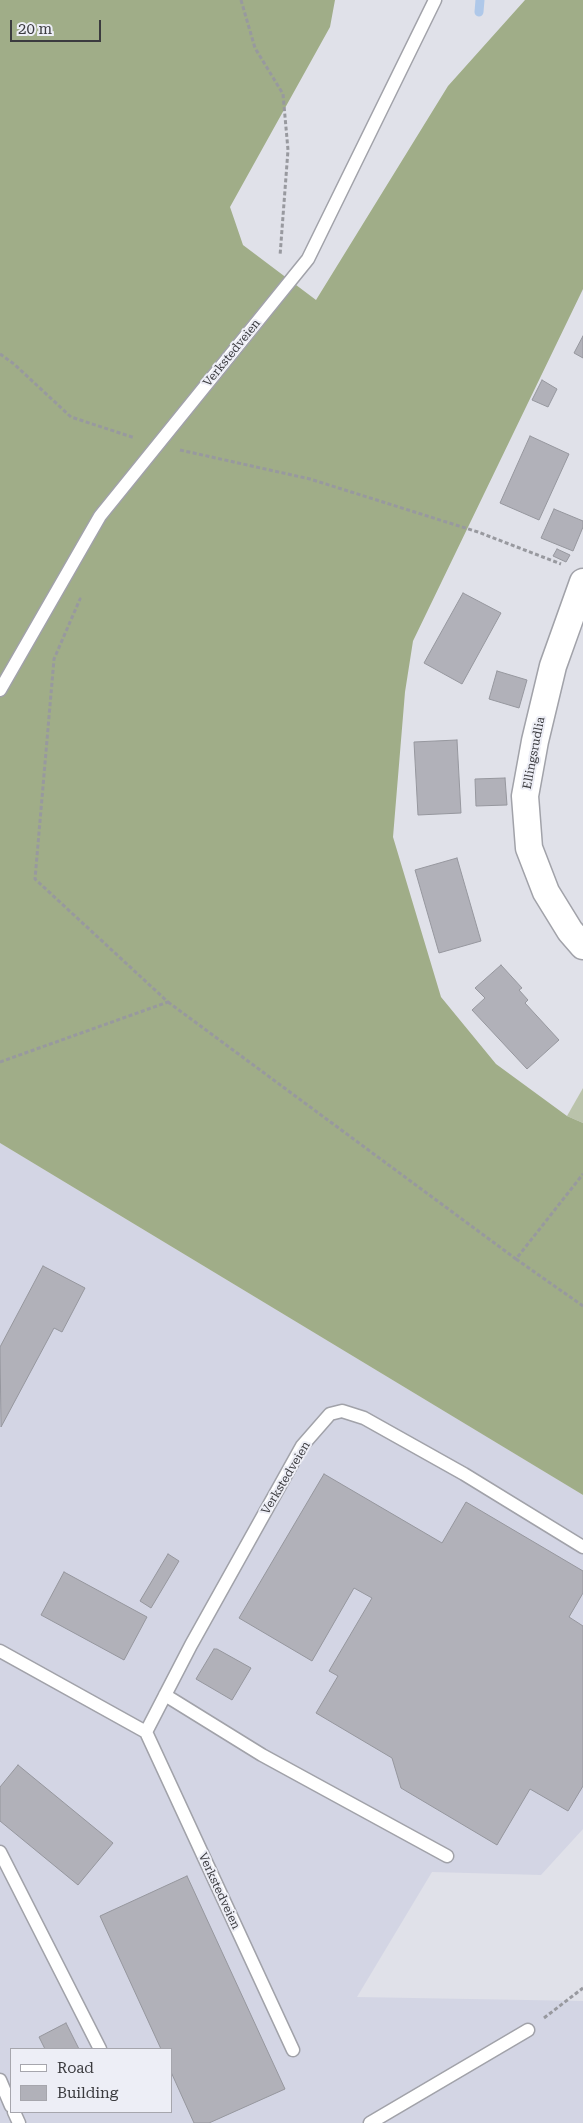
<!DOCTYPE html>
<style>
body{margin:0}
#map{position:relative;width:583px;height:2123px;overflow:hidden;background:#e0e1e9;font-family:"Roboto Serif",serif}
canvas{display:block}
.legend{position:absolute;left:10px;top:2048px;width:162px;height:65px;box-sizing:border-box;background:#edeef6;border:1px solid #a6a6ad;margin:0;padding:6px 9px;list-style:none;font-size:15px;color:#3b3b3f}
.legend li{display:flex;align-items:center;gap:10px;height:25px}
.legend b{width:25px;border:1px solid #a6a6ad}
.scale{position:absolute;left:10px;top:20px;width:91px;height:22px;box-sizing:border-box;border:2px solid #3b3b3f;border-top:0;padding-left:6px;font-size:15px;line-height:18px;white-space:nowrap;color:#3b3b3f;-webkit-text-stroke:4px #edeef6;paint-order:stroke}
</style>
<div id="map">
<canvas width="583" height="2123"></canvas>
<ul class="legend">
<li><b style="height:6px;background:#fff"></b>Road</li>
<li><b style="height:14px;background:#b1b1b9"></b>Building</li>
</ul>
<div class="scale">20 m</div>
</div>
<script>
const ctx = document.querySelector('canvas').getContext('2d');
ctx.lineJoin = 'round';
function fill(path, color) {
  ctx.fillStyle = color;
  ctx.fill(path, 'evenodd');
}
function poly(rows) {
  const path = new Path2D();
  for (const r of rows) {
    path.moveTo(r[0], r[1]);
    for (let i = 2; i < r.length; i += 2) path.lineTo(r[i], r[i + 1]);
  }
  return path;
}
function stroke(path, color, width, dash) {
  ctx.strokeStyle = color;
  ctx.lineWidth = width;
  ctx.lineCap = dash ? 'butt' : 'round';
  ctx.setLineDash(dash || []);
  ctx.stroke(path);
}
function write(font, color, halo, rows, align = 'center') {
  ctx.font = font + ' "Roboto Serif",serif';
  ctx.lineWidth = 4;
  ctx.setLineDash([]);
  ctx.textBaseline = 'middle';
  ctx.strokeStyle = halo;
  ctx.fillStyle = color;
  for (const [text, x, y, turn = 0] of rows) {
    ctx.save();
    ctx.translate(x, y);
    ctx.rotate((+turn || 0) * Math.PI / 180);
    ctx.textAlign = isNaN(turn) ? turn : align;
    if (halo) ctx.strokeText(text, 0, 0);
    ctx.fillText(text, 0, 0);
    ctx.restore();
  }
}
fill(poly([
 [0,1143,583,1495,583,1829,541,1875,432,1872,357,1997,583,2001,583,2123,0,2123],
 [11,2049,171,2049,171,2112,11,2112]
]), '#d3d5e4');
fill(poly([
 [583,1088,583,1123,567,1116]
]), '#bac3ab');
fill(poly([
 [0,0,335,0,330,27,230,207,243,245,316,300,448,86,525,0,583,0,583,289,413,641,405,692,393,837,441,997,496,1064,567,1116,583,1123,583,1495,0,1143]
]), '#a0ad88');
stroke(poly([
 [479,12,480,0]
]), '#afc8e9', 9);
const building = poly([
 [583,336,583,358,574,353,583,336],
 [542,380,557,389,548,407,532,400,542,380],
 [530,436,569,454,539,520,500,503,530,436],
 [554,509,583,521,583,527,573,551,541,538,554,509],
 [557,549,570,555,566,562,553,556,557,549],
 [463,593,501,613,462,684,424,663,463,593],
 [497,671,527,680,519,708,489,699,497,671],
 [457,740,461,813,418,815,414,742,457,740],
 [505,778,507,805,476,806,475,779,505,778],
 [457,858,481,941,439,953,415,870,457,858],
 [501,965,522,988,519,990,528,1000,525,1003,559,1040,527,1069,472,1010,485,998,475,988,501,965],
 [43,1266,85,1288,62,1332,54,1328,1,1427,0,1347,43,1266],
 [324,1474,442,1543,466,1502,583,1571,583,1593,569,1617,583,1626,583,1786,568,1811,530,1789,497,1845,401,1788,392,1758,316,1713,338,1676,329,1671,372,1598,354,1588,312,1661,239,1618,324,1474],
 [168,1554,179,1561,151,1608,140,1601,168,1554],
 [64,1572,147,1617,124,1660,41,1615,64,1572],
 [214,1649,217,1649,251,1668,232,1700,196,1679,214,1649],
 [18,1765,113,1843,78,1885,0,1821,0,1787,18,1765],
 [187,1876,285,2089,209,2123,194,2123,171,2072,171,2049,161,2049,100,1916,187,1876],
 [66,2023,79,2049,45,2049,39,2037,66,2023]
]);
fill(building, '#b1b1b9');
stroke(building, '#96979e', 1);
const lane = poly([
 [0,690,100,516,308,259,435,0],
 [0,1651,146,1732,293,2050],
 [165,1695,262,1755,447,1856],
 [146,1732,191,1645,302,1446,330,1414,342,1411,364,1418,464,1474,583,1547],
 [0,1852,100,2049],
 [0,2080,11,2106],
 [14,2112,19,2123],
 [370,2123,528,2030]
]);
const street = poly([
 [583,582,553,666,535,741,525,796,529,848,546,892,570,931,583,946]
]);
stroke(lane, '#a1a2a9', 15);
stroke(street, '#a1a2a9', 29);
stroke(poly([
 [241,0,255,48,283,94,288,150,280,256],
 [0,354,14,364,71,417,135,438],
 [180,450,310,479,478,532,561,564],
 [168,1002,516,1259,583,1174],
 [0,1062,168,1002,35,879,54,659,80,599,79,599],
 [516,1259,583,1306],
 [544,2018,583,1988]
]), '#98999f', 3, [4, 2.5]);
stroke(lane, '#fff', 12);
stroke(street, '#fff', 26);
write('12px', '#3b3b3f', '#edeef6', [
 ["Verkstedveien",232,353,-51],
 ["Ellingsrudlia",534,753,-79],
 ["Verkstedveien",286,1478,-59],
 ["Verkstedveien",219,1891,65]
]);
</script>
